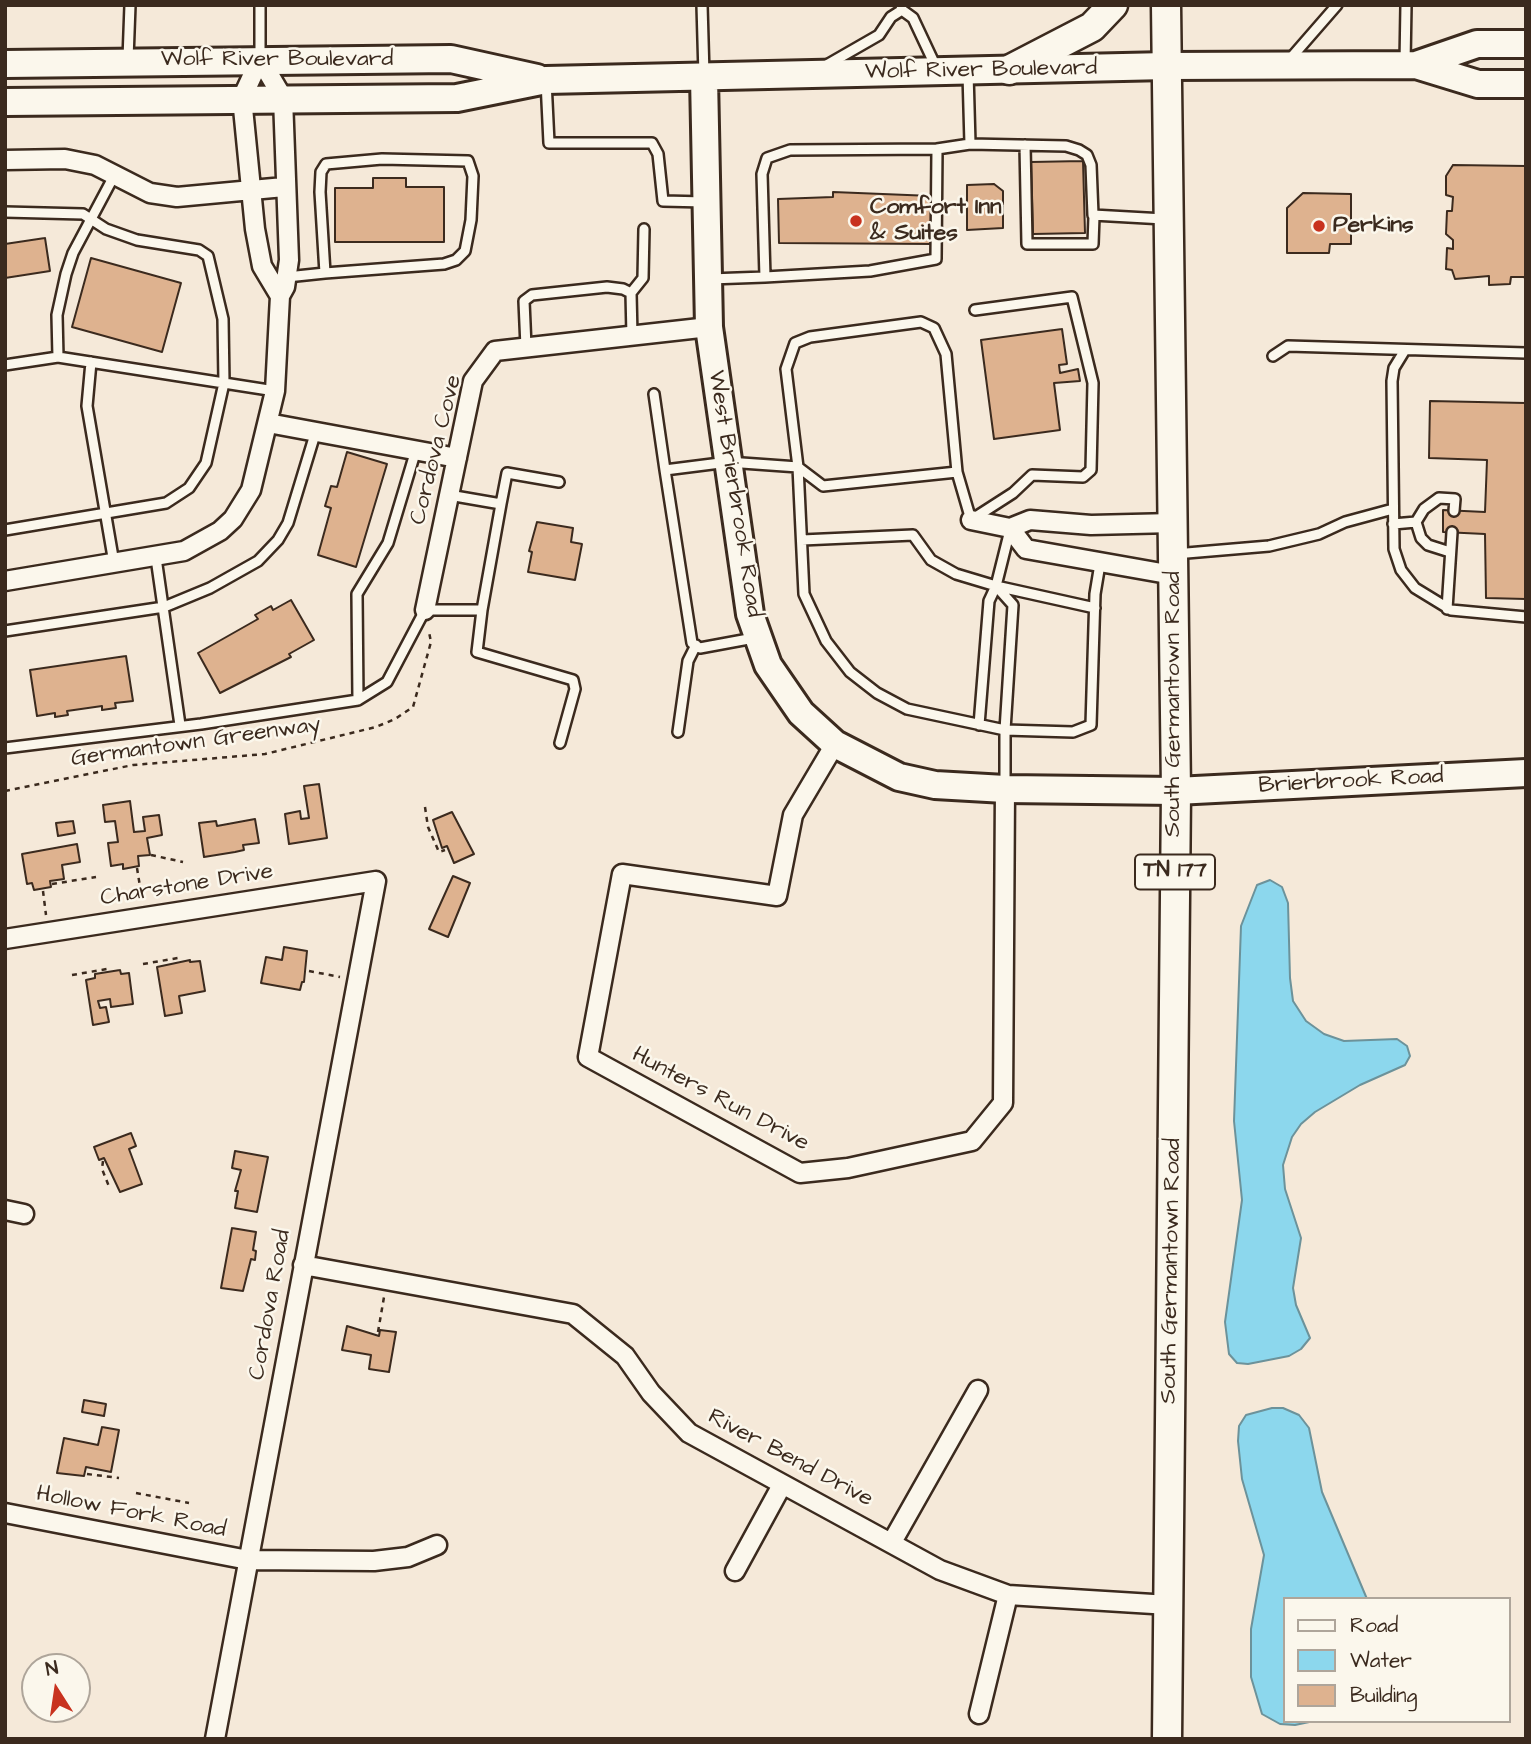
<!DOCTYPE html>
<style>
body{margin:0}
#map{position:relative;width:1531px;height:1744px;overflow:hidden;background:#f5e9d9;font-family:"Architects Daughter",sans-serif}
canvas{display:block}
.frame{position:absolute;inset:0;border:7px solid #3b2a1e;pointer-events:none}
.legend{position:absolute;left:1283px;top:1597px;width:228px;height:126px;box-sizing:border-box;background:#fbf7ec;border:2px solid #aea59a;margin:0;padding:9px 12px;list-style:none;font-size:21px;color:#3b2a1e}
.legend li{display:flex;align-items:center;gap:14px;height:35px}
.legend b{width:35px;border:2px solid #aea59a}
.north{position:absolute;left:21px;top:1653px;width:70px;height:70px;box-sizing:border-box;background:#fbf7ec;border:2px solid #aea59a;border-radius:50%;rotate:348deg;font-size:19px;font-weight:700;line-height:28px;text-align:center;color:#3b2a1e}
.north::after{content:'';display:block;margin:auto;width:24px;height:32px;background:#c8321e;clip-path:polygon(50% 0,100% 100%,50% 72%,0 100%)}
</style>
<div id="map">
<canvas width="1531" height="1744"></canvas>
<div class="frame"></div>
<ul class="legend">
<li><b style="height:9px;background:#fbf7ec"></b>Road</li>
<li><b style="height:19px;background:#8cd7ed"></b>Water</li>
<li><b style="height:19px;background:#deb28f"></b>Building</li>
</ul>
<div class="north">N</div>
</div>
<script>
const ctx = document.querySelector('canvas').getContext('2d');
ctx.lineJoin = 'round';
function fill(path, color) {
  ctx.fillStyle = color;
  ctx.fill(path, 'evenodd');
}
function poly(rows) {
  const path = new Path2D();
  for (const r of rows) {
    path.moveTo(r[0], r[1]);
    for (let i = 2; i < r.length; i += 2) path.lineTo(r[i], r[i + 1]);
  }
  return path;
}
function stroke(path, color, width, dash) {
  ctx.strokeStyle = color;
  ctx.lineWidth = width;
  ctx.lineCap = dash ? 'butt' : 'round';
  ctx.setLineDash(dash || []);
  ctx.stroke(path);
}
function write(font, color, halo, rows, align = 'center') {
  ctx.font = font + ' "Architects Daughter",sans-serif';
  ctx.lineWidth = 5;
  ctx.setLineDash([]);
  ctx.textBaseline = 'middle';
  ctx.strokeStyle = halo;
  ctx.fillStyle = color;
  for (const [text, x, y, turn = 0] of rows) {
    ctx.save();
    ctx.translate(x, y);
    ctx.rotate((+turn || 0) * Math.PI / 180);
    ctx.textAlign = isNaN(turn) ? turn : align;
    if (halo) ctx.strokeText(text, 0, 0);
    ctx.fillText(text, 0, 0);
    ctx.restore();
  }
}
const water = poly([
 [1270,880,1282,887,1288,903,1290,978,1293,1001,1306,1021,1324,1034,1344,1041,1397,1039,1407,1046,1410,1056,1405,1065,1360,1085,1315,1112,1301,1124,1292,1137,1283,1165,1285,1189,1301,1238,1293,1288,1296,1305,1310,1338,1301,1349,1289,1356,1248,1364,1237,1363,1229,1354,1225,1322,1242,1200,1234,1121,1241,926,1257,885,1270,880],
 [1272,1408,1283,1408,1299,1415,1309,1428,1322,1492,1367,1599,1284,1599,1284,1721,1314,1721,1295,1725,1280,1724,1262,1714,1251,1677,1251,1629,1264,1555,1242,1479,1238,1441,1239,1426,1246,1415,1272,1408]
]);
fill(water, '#8cd7ed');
stroke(water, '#6c929a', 2);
const building = poly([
 [1083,161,1085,233,1033,234,1031,162,1083,161],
 [1453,165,1526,166,1526,280,1524,277,1511,277,1510,284,1489,285,1489,276,1455,279,1452,270,1446,269,1447,248,1453,249,1453,240,1446,234,1447,211,1452,211,1453,197,1446,195,1446,176,1453,165],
 [373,178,406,178,406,187,444,187,444,242,335,242,335,188,373,188,373,178],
 [994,184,1003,191,1003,228,967,230,967,185,994,184],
 [833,192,932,196,933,244,779,243,778,199,833,197,833,192],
 [1303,193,1351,194,1351,244,1330,244,1329,253,1287,253,1287,208,1303,193],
 [45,238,50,271,5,278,5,244,45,238],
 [91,258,181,283,162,352,72,327,91,258],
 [1062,329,1067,364,1059,365,1060,373,1078,369,1080,381,1054,383,1060,430,994,439,981,340,1062,329],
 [1430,401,1526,403,1526,599,1486,598,1485,534,1443,532,1443,510,1485,512,1487,460,1429,458,1430,401],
 [347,452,387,464,356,567,318,555,331,508,325,506,331,486,337,487,347,452],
 [537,522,573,528,571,542,582,544,575,580,528,572,532,552,529,551,537,522],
 [291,600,314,640,289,654,291,657,220,693,198,653,258,619,255,615,271,606,273,610,291,600],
 [126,656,133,701,115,703,116,708,102,710,102,706,67,711,68,715,55,717,55,713,37,716,30,670,126,656],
 [319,784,327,838,289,844,285,814,300,811,301,819,309,818,304,786,319,784],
 [130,801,134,832,145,831,143,817,159,815,162,835,147,838,150,855,138,856,139,866,123,869,123,864,111,866,108,843,118,842,115,821,105,822,103,805,130,801],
 [452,812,474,854,454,863,447,846,442,848,433,820,452,812],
 [255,819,259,843,243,845,244,850,235,852,204,857,199,823,216,821,217,826,255,819],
 [73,821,75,833,58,836,56,823,73,821],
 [77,844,80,862,62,865,64,879,50,881,51,887,34,890,32,883,27,884,22,854,77,844],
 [453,876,470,883,448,937,429,929,453,876],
 [284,947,307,951,304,982,302,982,300,990,261,983,266,957,282,960,284,947],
 [190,960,190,962,200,961,205,991,179,996,182,1013,165,1016,157,967,190,960],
 [120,970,121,974,129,973,133,1004,111,1007,110,999,98,1001,100,1008,106,1007,109,1022,93,1025,86,980,95,978,95,974,120,970],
 [131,1133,136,1146,129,1149,142,1184,120,1192,104,1158,99,1160,94,1147,131,1133],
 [235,1151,268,1157,257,1212,235,1208,238,1191,235,1191,241,1170,232,1168,235,1151],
 [232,1228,256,1232,253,1250,256,1251,255,1260,251,1259,243,1291,221,1288,232,1228],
 [347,1326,379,1336,380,1330,396,1332,389,1372,369,1369,371,1355,342,1350,347,1326],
 [84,1400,106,1404,104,1416,82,1412,84,1400],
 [102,1427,119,1430,111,1472,86,1467,84,1476,57,1473,64,1438,98,1445,102,1427]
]);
fill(building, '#deb28f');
stroke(building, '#3b2a1e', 2);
const lane = poly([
 [702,5,704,75],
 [901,5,902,10,913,18,936,67],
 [260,57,260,5],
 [128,59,130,5],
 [1290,59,1337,5],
 [1405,63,1406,5],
 [825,66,879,35,891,17,902,10],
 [968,73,970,144,1066,146,1079,150,1087,155,1091,165,1093,215,1164,219],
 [546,81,549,143,652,143,658,154,663,201,705,202],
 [1025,145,1027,244,1093,244,1094,216],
 [937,149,970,144],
 [5,212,83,214,106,229,137,240,199,250,208,256,223,319,224,383,206,463,189,488,166,503,5,530],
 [287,277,325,273,320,192,321,172,326,164,382,159,468,161,473,176,471,220,465,251,456,260,444,264,325,273],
 [710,279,765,277,870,271,936,259,937,149,790,150,767,158,762,174,765,277],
 [631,293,643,278,644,229],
 [526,347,524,301,532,295,607,287,623,289,631,293,632,336],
 [1405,350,1394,368,1392,381,1394,549,1401,570,1415,588,1451,610,1526,617],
 [1273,356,1288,346,1526,353],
 [58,357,57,315,66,274,73,253,115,174],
 [91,362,87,406,114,563],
 [5,365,58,357,275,391],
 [654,394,665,470,728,462,798,467,804,594,826,641,850,672,877,693,907,709,1005,730,1005,788],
 [665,470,692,643,700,648,754,638],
 [957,472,823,486,798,467,786,369,795,343,810,337,921,322,934,328,946,354,957,472,971,520,1013,493,1032,475,1083,477,1091,470,1093,383,1072,297,975,310],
 [449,495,501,504,482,610],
 [501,504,507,473,559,482],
 [1416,522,1421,538,1428,545,1450,552],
 [1393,524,1416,522,1424,509,1439,498,1455,499,1454,511],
 [802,540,913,535,931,560,956,574,996,586,1095,608],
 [1175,554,1269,546,1319,534,1345,522,1393,509],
 [156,558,180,725],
 [996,586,1013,605,1005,730,1073,732,1091,725,1095,594,1100,564],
 [1447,609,1452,532],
 [5,631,164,607,210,588,258,561,278,540,288,523,316,431],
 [358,700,357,594,388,543,416,450],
 [979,725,989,601,996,586,1010,530],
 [678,732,688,661,696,645],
 [5,748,201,724,358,700,387,682,425,610,482,610,477,652,573,680,575,689,560,743]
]);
const street = poly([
 [260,59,242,98,255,229,262,266,280,296],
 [5,160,65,159,95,165,150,193,177,197,284,187],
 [268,423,457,458],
 [971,520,1010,528],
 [1173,523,1091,525,1030,520,1010,528,1026,549,1173,575],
 [5,581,184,551,220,531,233,519,251,490,275,391,280,296,285,287,289,260,283,98,260,59],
 [425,610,473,381,495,351,709,327],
 [835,744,793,815,777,896,622,874,588,1057,800,1173,848,1168,972,1141,1003,1103,1005,789],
 [5,939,376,881,215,1739],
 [5,1210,24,1214],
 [303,1265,573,1314,625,1356,651,1393,689,1433,940,1570,1008,1595,1169,1605],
 [5,1513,248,1560,374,1561,408,1557,437,1545],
 [892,1542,978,1390],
 [735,1571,782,1485],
 [979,1714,1008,1595]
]);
const secondary = poly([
 [5,64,451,59,537,78],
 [1416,65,1477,44,1526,44],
 [704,77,709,327,750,614,768,665,801,713,835,744,899,777,935,785,1005,789,1176,791,1526,773],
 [5,102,457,98,546,80,1167,66,1416,65,1478,84,1526,84]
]);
const primary = poly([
 [1166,5,1176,791,1167,1739],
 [1009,70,1092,27,1113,5]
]);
stroke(lane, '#3b2a1e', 14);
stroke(street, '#3b2a1e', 23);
stroke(secondary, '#3b2a1e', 32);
stroke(primary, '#3b2a1e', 33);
stroke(poly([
 [5,791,133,765,265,754,376,727,395,719,413,707,431,642,429,632],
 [425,807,428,827,439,852,445,850],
 [151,855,183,862],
 [137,868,142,899],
 [52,884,96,877],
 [43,891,46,915],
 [143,964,178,958],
 [309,971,340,977],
 [72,975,107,969],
 [103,1161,102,1169,110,1189],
 [378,1332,384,1297],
 [87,1474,119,1478],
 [136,1493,189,1503]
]), '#3b2a1e', 2.5, [5, 5]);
stroke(lane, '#fbf7ec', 9);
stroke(street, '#fbf7ec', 18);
stroke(secondary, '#fbf7ec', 26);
stroke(primary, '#fbf7ec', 28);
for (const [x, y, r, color] of [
 [856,221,7,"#c8321e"],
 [1319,226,7,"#c8321e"]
]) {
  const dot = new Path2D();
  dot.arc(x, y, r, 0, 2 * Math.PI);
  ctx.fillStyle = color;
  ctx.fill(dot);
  stroke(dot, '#fbf7ec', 2.5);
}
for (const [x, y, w] of [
 [1175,872,80]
]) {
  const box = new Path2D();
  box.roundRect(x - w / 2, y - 17.5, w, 35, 5);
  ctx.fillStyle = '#fbf7ec';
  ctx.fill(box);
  stroke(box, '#3b2a1e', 2);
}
write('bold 21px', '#3b2a1e', null, [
 ["TN 177",1175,872]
]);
write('23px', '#3b2a1e', '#fbf7ec', [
 ["Wolf River Boulevard",277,60],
 ["Wolf River Boulevard",981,71,-1],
 ["Cordova Cove",437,450,-76],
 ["West Brierbrook Road",734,494,81],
 ["South Germantown Road",1174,704,-90],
 ["Germantown Greenway",196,743,-8],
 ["Brierbrook Road",1351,782,-3],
 ["Charstone Drive",187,886,-9],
 ["Hunters Run Drive",720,1100,28],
 ["South Germantown Road",1172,1271,-89],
 ["Cordova Road",271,1305,-80],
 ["River Bend Drive",790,1459,28],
 ["Hollow Fork Road",131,1513,11]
]);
write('bold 23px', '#3b2a1e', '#fbf7ec', [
 ["Comfort Inn",870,208],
 ["& Suites",870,234],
 ["Perkins",1333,226]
], 'left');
</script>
